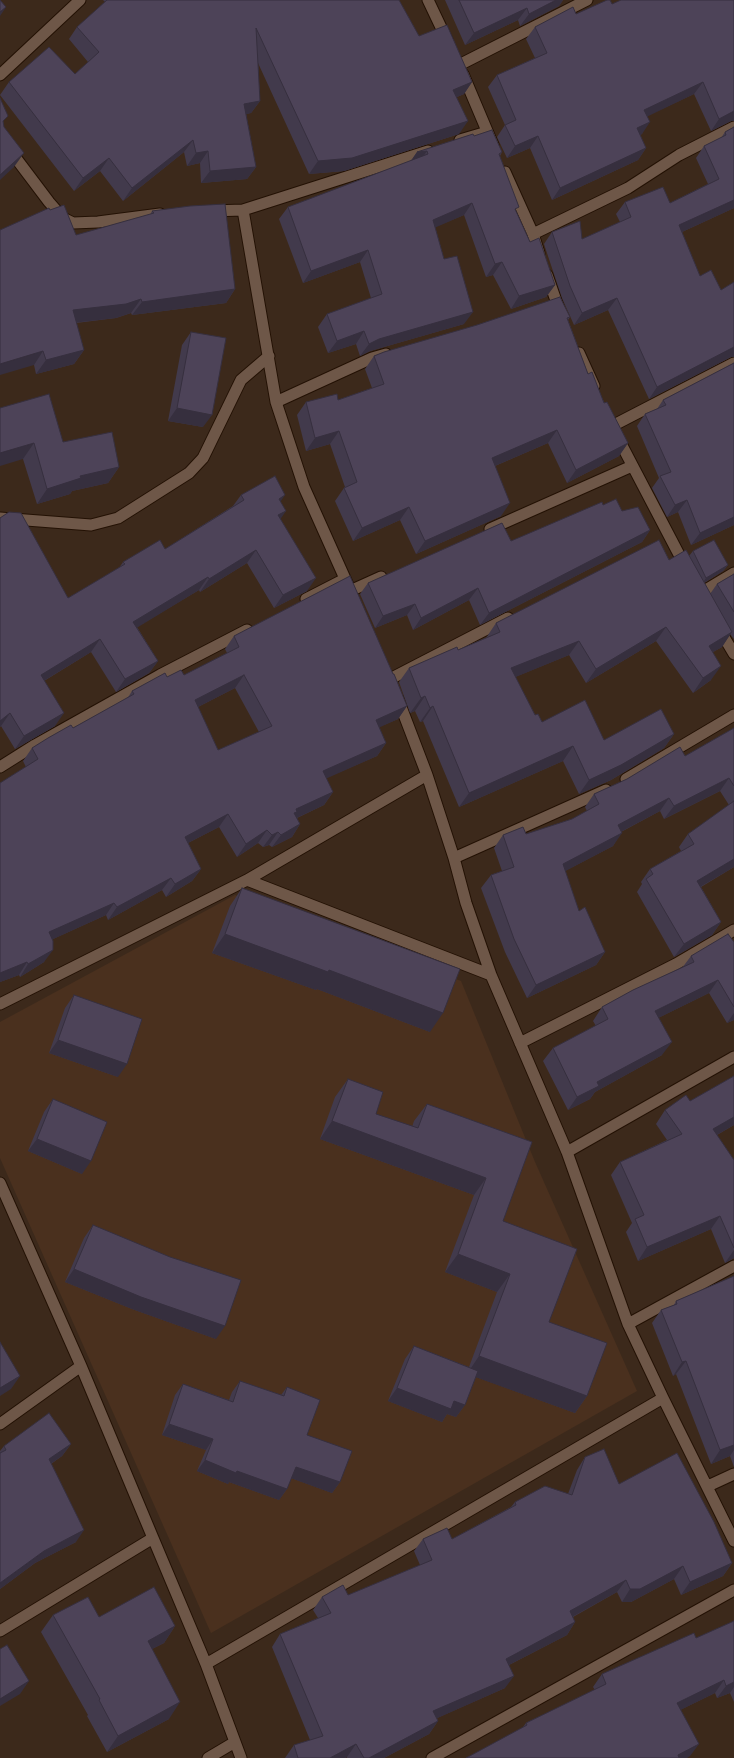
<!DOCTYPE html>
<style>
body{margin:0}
canvas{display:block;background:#3c291b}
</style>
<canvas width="734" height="1758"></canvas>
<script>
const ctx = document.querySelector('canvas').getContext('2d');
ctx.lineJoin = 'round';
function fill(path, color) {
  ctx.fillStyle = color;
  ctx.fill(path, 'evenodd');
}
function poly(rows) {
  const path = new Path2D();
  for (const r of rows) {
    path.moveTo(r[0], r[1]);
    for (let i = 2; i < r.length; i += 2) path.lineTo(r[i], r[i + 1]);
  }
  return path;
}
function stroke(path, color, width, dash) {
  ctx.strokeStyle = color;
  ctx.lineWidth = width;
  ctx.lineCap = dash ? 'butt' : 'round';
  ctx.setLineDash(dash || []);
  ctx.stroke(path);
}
fill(poly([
 [235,895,461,981,535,1162,637,1391,211,1633,0,1158,0,1022]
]), '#4a301e');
const minor = poly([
 [428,0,447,40],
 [459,65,587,0],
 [463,74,493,145],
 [0,75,80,0],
 [0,137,49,202,63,218,73,223,98,222,160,214],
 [460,140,487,132],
 [505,172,533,234,539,253],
 [243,210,276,402,304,487,351,592],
 [211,211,243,210,428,151],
 [533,234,628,188,679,155,734,127],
 [547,275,560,312],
 [579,353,594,386],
 [276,402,372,358,386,354],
 [612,426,734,363],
 [617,436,685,566],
 [0,518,91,525,118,518,189,473,203,458,241,380,269,356],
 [490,529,632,466],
 [350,591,381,577],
 [699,594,734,573],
 [306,599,345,579],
 [718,627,734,654],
 [390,679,508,618],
 [398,699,427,775,454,858,466,903,491,975],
 [0,767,35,745,160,675,247,630],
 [626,779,734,715],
 [454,858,606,790],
 [247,880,427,775],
 [0,1004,247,880,491,975,567,1152,628,1324,663,1398,734,1541],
 [520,1043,676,964,734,930],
 [567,1152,734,1057],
 [0,1183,81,1366,153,1538,206,1664,241,1758],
 [628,1324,734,1266],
 [0,1424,81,1366],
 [708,1486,734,1474],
 [0,1631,153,1538],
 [206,1664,663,1398],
 [208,1758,235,1742],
 [432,1758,734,1590]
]);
stroke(minor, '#231104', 13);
stroke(minor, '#6e5748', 11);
fill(poly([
 [103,0,399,0,419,36,472,82,464,94,457,97,459,134,344,171,309,174,258,63,260,101,251,113,246,114,256,167,247,179,201,183,200,163,187,166,184,152,123,201,100,171,74,191,0,95,9,82,75,74,88,62,69,39,77,27,105,2],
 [445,0,563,0,559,6,520,26,518,20,465,45],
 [734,0,734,121,731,121,711,131,694,94,647,116,642,134,640,135,646,148,638,160,552,200,530,148,507,158,497,137,505,125,488,87,497,75,535,58,526,39,535,27,612,4],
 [734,127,734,208,682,232,700,276,721,290,734,282,734,357,731,357,649,399,608,310,574,325,562,298,544,244,552,232,582,239,620,222,616,214,625,202,670,203,708,184,696,158,704,146,721,138,725,132],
 [474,136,502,152,500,156,516,212,530,242,555,285,546,297,511,309,493,275,486,277,464,215,435,227,444,259,464,324,370,351,360,356,356,344,328,353,318,327,327,314,371,298,360,262,303,283,279,219,288,207,411,161,417,152],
 [50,210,76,235,150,215,152,211,235,289,226,303,132,315,131,313,116,318,76,323,84,350,74,364,36,374,34,365],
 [570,317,568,320,588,374,628,443,619,456,567,483,548,443,495,466,501,516,416,554,400,520,353,541,335,501,344,488,345,487,330,444,306,451,297,415,306,402,338,400,372,388,365,369,374,356],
 [191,332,203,427,168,421,182,345],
 [734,363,734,525,691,545,678,512,667,517,652,488,659,478,637,426,645,414,657,409,663,400],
 [0,408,63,442,119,467,108,483,72,491,70,494,37,504,23,459],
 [241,495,281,501,280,519,307,591,274,608,247,563,200,592,199,590,137,627,158,661,149,673,116,692,91,652,44,681,55,726,15,749,1,726,0,727,0,518,68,598,119,568,123,562,165,549,233,506],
 [603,505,622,511,650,530,642,542,480,625,469,600,413,630,407,615,375,628,360,594,368,583,511,541],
 [693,551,728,565,723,571,704,583,710,594,717,584,734,574,734,639,730,634,722,647,713,652,711,680,693,693,656,641,586,683,569,655,515,677,535,715,542,722,604,740,674,734,664,748,611,780,579,794,563,761,459,807,423,721,420,722,415,711,410,713,399,682,409,668,458,650,486,638,496,623,669,560,689,556],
 [234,636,407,706,398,719,379,727,386,743,377,756,326,778,333,792,324,805,297,818,300,824,292,837,272,847,269,845,263,847,258,843,237,857,219,827,188,843,201,869,192,881,166,897,162,890,108,920,106,915,53,939,44,962,20,977,19,975,0,982,0,783,26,767,23,761,32,748,73,728,127,699,132,691,167,677,184,675,227,653,225,649],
 [235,688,259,732,218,750,198,707],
 [734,728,734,867,701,887,721,922,712,935,674,957,637,892,642,884,641,882,650,869,681,851,679,847,688,834,729,805,720,791,664,819,660,811,621,832,613,846,565,871,579,911,605,952,596,965,527,998,505,952,481,888,491,875,502,871,494,848,503,835,526,834,572,819,587,811,585,807,594,794,685,756],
 [242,888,430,1032,317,989,316,990,212,953,230,906],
 [734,942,734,1020,727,1023,709,993,658,1018,662,1055,595,1092,590,1099,568,1110,543,1061,553,1048,596,1026,593,1021,602,1007,682,968,691,956],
 [74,995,118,1077,49,1053,65,1008],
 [734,1076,734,1125,717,1135,734,1160,734,1258,725,1263,711,1229,638,1261,626,1232,632,1223,611,1175,620,1162,667,1140,656,1124,665,1110,690,1101],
 [348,1079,376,1114,412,1127,414,1121,427,1104,532,1142,503,1221,549,1322,587,1396,575,1413,476,1377,465,1405,456,1417,447,1414,442,1422,388,1401,405,1359,414,1346,469,1367,497,1292,445,1272,474,1195,320,1139,335,1097],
 [53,1099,82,1174,28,1151,44,1112],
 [93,1225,216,1339,132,1309,65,1282,84,1238],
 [734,1276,734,1467,730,1456,711,1464,676,1374,673,1376,652,1323,661,1310,674,1305,676,1301],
 [240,1381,281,1395,287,1387,307,1435,340,1482,332,1493,291,1478,287,1489,279,1500,229,1482,228,1484,197,1471,206,1450,162,1435,175,1395,183,1384,229,1400,232,1392],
 [71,1444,62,1456,51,1464,76,1542,35,1563,0,1589,0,1451,4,1446],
 [585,1457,619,1484,732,1563,723,1576,681,1595,674,1579,631,1602,622,1602,617,1592,573,1617,575,1622,567,1635,509,1665,505,1688,437,1718,438,1721,429,1734,384,1758,347,1758,347,1757,345,1758,285,1758,294,1745,310,1740,272,1647,280,1634,318,1618,313,1610,322,1597,348,1595,420,1565,414,1551,423,1539,452,1539,511,1507,515,1502,568,1494,577,1470],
 [53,1615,99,1617,175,1626,164,1643,152,1649,169,1719,107,1752,87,1716,88,1715,41,1632],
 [734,1621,734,1702,730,1693,717,1698,715,1693,680,1710,690,1756,523,1727,526,1723,595,1690,593,1687,602,1674,696,1638]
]), '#423a4c');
fill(poly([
 [556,0,563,0,559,6,520,26,529,14],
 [6,7,0,16,0,12],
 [527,8,518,20,465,45,474,33],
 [472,82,464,94,445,102,453,90],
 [703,82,694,94,636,122,644,110],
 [260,101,251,113,236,117,244,104],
 [734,111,734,121,731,121,711,131,719,119],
 [468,121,459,134,344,171,309,174,318,161],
 [650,122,642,134,629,140,637,128],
 [538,136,530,148,507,158,515,146],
 [193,140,184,152,123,201,132,188],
 [646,148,638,160,552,200,560,188],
 [208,151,200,163,187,166,196,153],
 [427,151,418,164,408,165,417,152],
 [24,153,14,167,0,180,0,175],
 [109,158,100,171,74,191,83,178],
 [256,167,247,179,201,183,210,171],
 [734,200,734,208,671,237,679,225],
 [472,203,464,215,425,232,433,220],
 [368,250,360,262,303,283,311,271],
 [502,262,493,275,486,277,495,264],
 [555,285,546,297,511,309,519,296],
 [235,289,226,303,132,315,142,302],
 [617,298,608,310,574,325,582,313],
 [141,299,131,313,116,318,63,324,73,310],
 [473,312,464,324,370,351,360,356,369,344,379,339],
 [364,331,356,344,328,353,337,341],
 [734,347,734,357,731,357,649,399,657,387],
 [84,350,74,364,36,374,46,360],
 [43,351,34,365,0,375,0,364],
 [177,408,212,415,203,427,168,421],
 [557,430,548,443,483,471,492,458],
 [339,431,330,444,306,451,315,438],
 [34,443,23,459,0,466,0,453],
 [628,443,619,456,567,483,576,470],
 [119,467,108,483,72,491,70,494,37,504,47,489,80,476],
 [285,495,276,508,279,499],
 [687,500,678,512,667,517,675,505],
 [510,503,501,516,416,554,425,541],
 [409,507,400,520,353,541,362,528],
 [286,511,277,524,278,515],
 [734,517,734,525,691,545,700,533],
 [650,530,642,542,480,625,489,613],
 [256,550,247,563,200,592,209,579],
 [728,565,723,571,702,584,706,578],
 [208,577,199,590,125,635,133,622],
 [316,578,307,591,274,608,283,595],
 [478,588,469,600,413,630,421,618],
 [415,604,407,615,375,628,383,616],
 [666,627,656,641,586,683,596,669],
 [732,632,722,647,699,660,709,646],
 [100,639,91,652,32,688,41,675],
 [579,641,569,655,501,683,511,668],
 [158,661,149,673,116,692,125,679],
 [721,666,711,680,693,693,703,678],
 [244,675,235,688,186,713,195,700],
 [425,696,415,711,410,713,421,698],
 [407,706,398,719,367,733,376,720],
 [433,706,423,721,420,722,430,708],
 [10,713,1,726,0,727,0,721],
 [64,713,55,726,15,749,24,736],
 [674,734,664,748,611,780,579,794,589,780],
 [386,743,377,756,314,784,323,771],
 [573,746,563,761,459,807,469,793],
 [729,778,720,791,664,819,674,806],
 [333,792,324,805,292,820,296,809],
 [669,798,660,811,609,838,618,825],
 [228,814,219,827,176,849,185,837],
 [300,824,292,837,272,847,281,835],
 [267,830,258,843,237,857,246,844],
 [278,832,269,845,263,847,272,835],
 [622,833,613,846,554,877,563,864],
 [734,859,734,867,688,894,697,881],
 [201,869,192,881,166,897,175,884],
 [171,878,162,890,108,920,117,907],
 [114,903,106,915,40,945,49,932],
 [721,922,712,935,674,957,684,944],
 [225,934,329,970,443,1013,430,1032,317,989,316,990,212,953],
 [53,950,44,962,20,977,28,964],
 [605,952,596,965,527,998,536,985],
 [27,962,19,975,0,982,0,973],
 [718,980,709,993,646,1024,655,1011],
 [734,1013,734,1020,727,1023],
 [58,1040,127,1064,118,1077,49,1053],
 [672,1042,662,1055,595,1092,590,1099,568,1110,577,1097,597,1082],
 [734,1117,734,1125,704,1142,713,1129],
 [332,1121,486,1178,474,1195,320,1139],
 [37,1139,91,1161,82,1174,28,1151],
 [720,1216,711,1229,638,1261,647,1247],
 [734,1250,734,1258,725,1263],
 [458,1254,510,1274,497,1292,445,1272],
 [74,1269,225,1326,216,1339,132,1309,65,1282],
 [479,1356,587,1396,575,1413,467,1374],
 [686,1361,676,1374,673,1376,682,1362],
 [20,1376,11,1389,0,1396,0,1388],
 [397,1388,454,1401,465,1405,456,1417,447,1414,442,1422,388,1401],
 [169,1424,213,1439,206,1450,162,1435],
 [71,1444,62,1456,40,1471,49,1459],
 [734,1445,734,1450,730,1456,711,1464,720,1450],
 [205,1460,237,1471,287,1489,279,1500,229,1482,228,1484,197,1471],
 [296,1467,340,1482,332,1493,288,1477],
 [84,1530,76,1542,35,1563,0,1589,0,1583,44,1551],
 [732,1563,723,1576,681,1595,690,1582],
 [683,1566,674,1579,631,1602,622,1602,630,1589],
 [626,1580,617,1592,561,1623,570,1611],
 [575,1622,567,1635,497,1671,506,1659],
 [175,1626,164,1643,136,1657,148,1641],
 [514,1676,505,1688,424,1724,433,1711],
 [724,1680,715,1693,668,1716,677,1703],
 [29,1681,20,1694,0,1706,0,1699],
 [734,1682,734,1687,730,1693,717,1698,726,1686],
 [180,1702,169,1719,107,1752,118,1736],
 [438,1721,429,1734,384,1758,369,1758],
 [356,1744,347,1757,345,1758,330,1758],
 [699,1744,690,1756,687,1758,676,1758,678,1755]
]), '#362f3e');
const building = poly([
 [0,0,6,7,0,12,0,0],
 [107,0,399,0,419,36,447,25,472,82,453,90,468,121,352,158,318,161,256,28,260,101,244,104,256,167,210,171,208,151,196,153,193,140,132,188,109,158,83,178,9,82,49,47,75,74,99,52,77,27,107,0],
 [459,0,556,0,529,14,527,8,474,33,459,0],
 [607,0,610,0,612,4,621,0,734,0,734,111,719,119,703,82,644,110,650,122,637,128,646,148,560,188,538,136,515,146,505,125,516,120,497,75,547,53,535,27,573,7,576,14,607,0],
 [0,98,8,116,3,121,4,127,24,153,0,175,0,98],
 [734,127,734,200,679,225,700,276,711,270,721,290,734,282,734,347,657,387,617,298,582,313,570,286,552,232,580,221,582,239,631,217,625,202,663,187,670,203,719,179,704,146,726,135,725,132,734,127],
 [492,130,502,152,499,154,519,207,515,209,530,242,539,238,555,285,519,296,502,262,495,264,472,203,433,220,444,259,457,256,473,312,379,339,369,344,364,331,337,341,327,314,382,294,368,250,311,271,288,207,428,154,427,151,417,152,473,134,474,136,492,130],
 [225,204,235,289,142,302,141,299,126,304,73,310,84,350,46,360,43,351,0,364,0,230,49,208,50,210,64,205,76,235,154,213,152,211,190,206,225,204],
 [560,297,570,317,567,318,588,374,592,372,604,403,607,402,628,443,576,470,557,430,492,458,510,503,425,541,409,507,362,528,344,488,357,482,339,431,315,438,306,402,337,394,338,400,384,384,374,356,384,352,477,325,560,297],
 [191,332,226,338,212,415,177,408,191,332],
 [734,363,734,517,700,533,687,500,675,505,660,476,671,472,645,414,666,405,663,400,734,363],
 [49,394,63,442,112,432,119,467,80,476,81,478,47,489,34,443,0,453,0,408,49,394],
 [275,476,285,495,279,499,286,511,278,515,316,578,283,595,256,550,209,579,208,577,133,622,158,661,125,679,100,639,41,675,64,713,24,736,10,713,0,721,0,518,9,512,21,513,68,598,125,564,123,562,160,540,165,549,244,500,241,495,275,476],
 [616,499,622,511,638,507,650,530,489,613,478,588,421,618,415,604,383,616,368,583,502,523,511,541,602,502,603,505,616,499],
 [659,540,669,560,686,550,732,632,709,646,721,666,703,678,666,627,596,669,579,641,511,668,535,715,538,714,542,722,585,700,604,740,661,709,674,734,621,765,589,780,573,746,469,793,433,706,430,708,425,696,421,698,409,668,457,647,458,650,500,632,496,623,659,540],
 [714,540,728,565,706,578,693,551,714,540],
 [734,574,734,612,717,584,734,574],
 [350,576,393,674,394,674,407,706,376,720,386,743,323,771,333,792,296,809,297,812,294,813,300,824,281,835,278,832,272,835,267,830,246,844,228,814,185,837,201,869,175,884,171,878,117,907,114,903,49,932,53,941,53,950,28,964,27,962,0,973,0,783,38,759,32,748,48,738,71,725,73,728,134,694,132,691,165,673,167,677,181,670,184,675,239,647,234,636,350,576],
 [244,675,272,726,218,750,195,700,244,675],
 [734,728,734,786,729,778,674,806,669,798,618,825,622,833,563,864,579,911,585,907,605,952,536,985,514,939,491,875,514,867,503,835,523,827,526,834,572,819,599,804,594,794,627,779,680,747,685,756,734,728],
 [734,801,734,859,697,881,721,922,684,944,646,879,653,874,650,869,694,844,688,834,734,801],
 [242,888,460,969,443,1013,329,970,328,972,225,934,242,888],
 [728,934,734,942,734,1007,718,980,655,1011,672,1042,597,1082,599,1086,577,1097,553,1048,608,1019,602,1007,633,990,694,962,691,956,728,934],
 [74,995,142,1019,127,1064,58,1040,74,995],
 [734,1076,734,1117,713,1129,734,1160,734,1248,720,1216,647,1247,635,1219,644,1215,620,1162,682,1134,665,1110,686,1095,690,1101,734,1076],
 [348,1079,383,1092,376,1114,418,1128,427,1104,532,1142,503,1221,577,1249,549,1322,607,1343,587,1396,479,1356,510,1274,458,1254,486,1178,332,1121,348,1079],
 [53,1099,107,1122,91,1161,37,1139,53,1099],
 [93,1225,170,1257,241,1280,225,1326,141,1297,74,1269,93,1225],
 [734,1276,734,1445,720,1450,686,1361,682,1362,661,1310,677,1304,676,1301,734,1276],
 [0,1342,20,1376,0,1388,0,1342],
 [414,1346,478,1371,465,1405,454,1401,451,1409,397,1388,414,1346],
 [240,1381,284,1396,287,1387,320,1400,307,1435,352,1451,340,1482,296,1467,287,1489,237,1471,236,1473,205,1460,213,1439,169,1424,183,1384,233,1402,240,1381],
 [49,1413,71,1444,49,1459,84,1530,44,1551,0,1583,0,1453,6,1450,4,1446,49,1413],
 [604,1449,619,1484,677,1453,714,1522,732,1563,690,1582,683,1566,640,1589,630,1589,626,1580,570,1611,575,1622,506,1659,514,1676,433,1711,438,1721,369,1758,364,1758,356,1744,330,1758,298,1758,294,1745,323,1736,280,1634,331,1613,322,1597,343,1585,348,1595,432,1560,423,1539,447,1528,452,1539,516,1505,515,1502,545,1486,572,1495,585,1457,604,1449],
 [154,1587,175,1626,148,1641,180,1702,118,1736,99,1700,100,1699,53,1615,88,1597,99,1617,154,1587],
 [734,1621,734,1682,726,1686,724,1680,677,1703,699,1744,678,1755,679,1758,466,1758,527,1725,526,1723,606,1684,602,1674,694,1633,696,1638,734,1621],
 [7,1645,29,1681,0,1699,0,1649,7,1645]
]);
fill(building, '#4d4358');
stroke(building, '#362f3e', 1);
</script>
